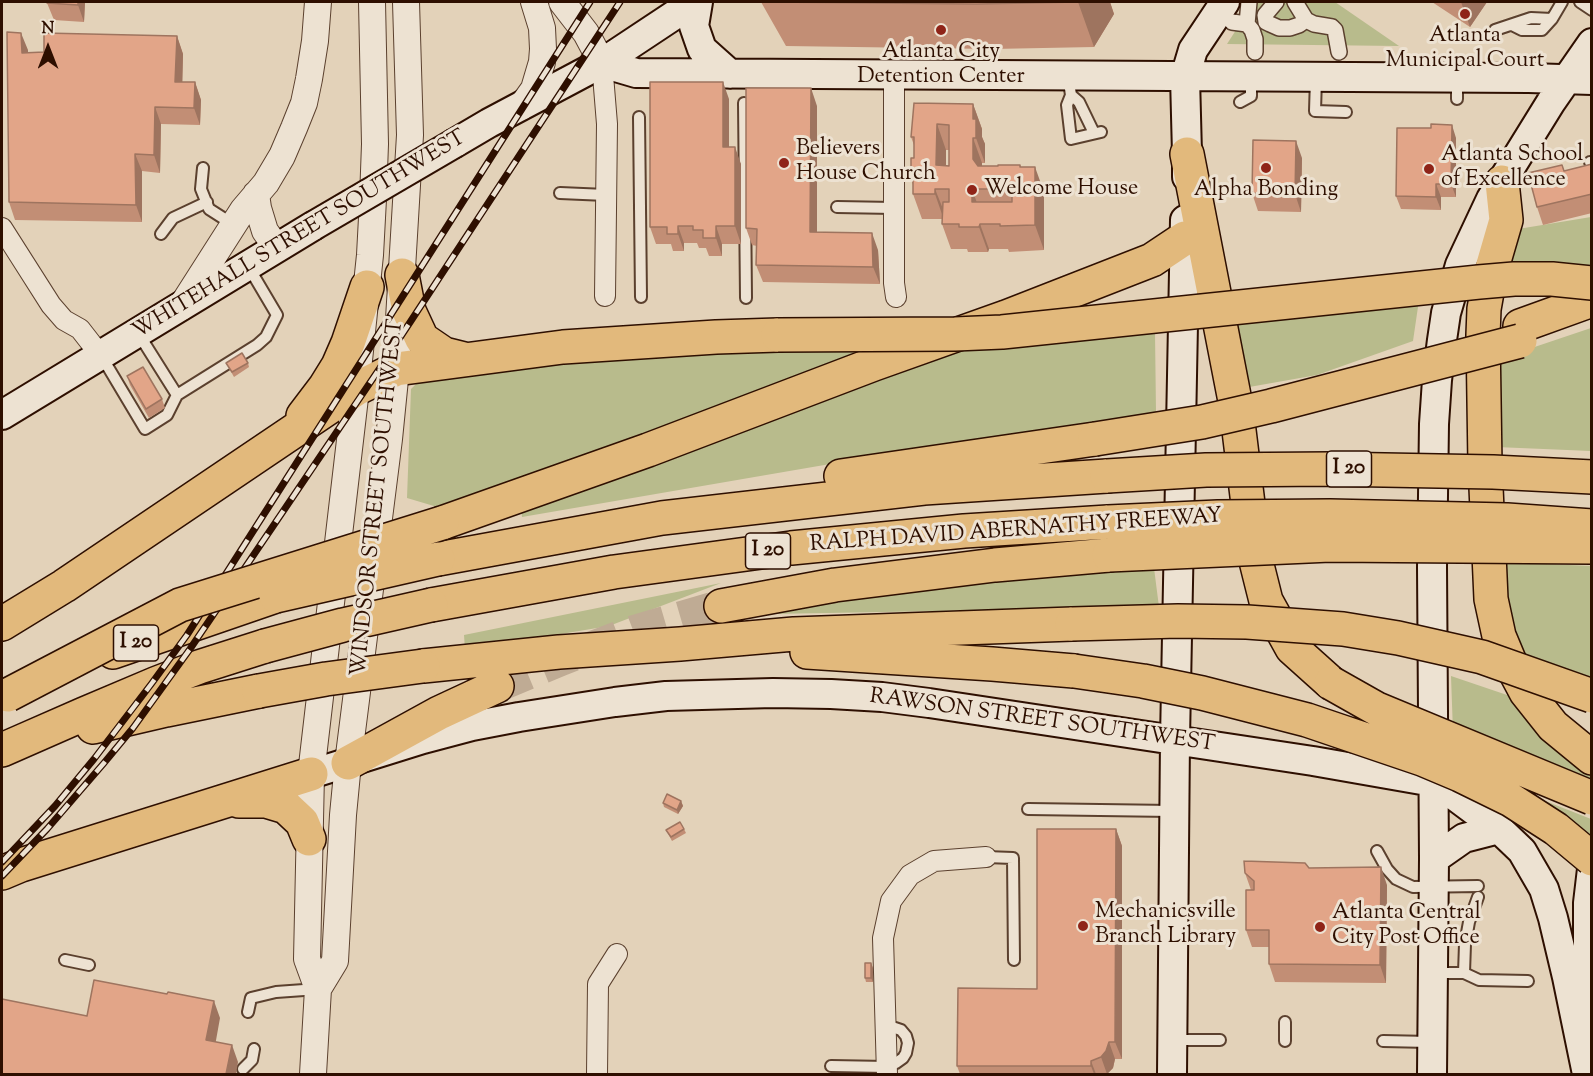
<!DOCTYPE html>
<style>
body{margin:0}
#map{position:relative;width:1593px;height:1076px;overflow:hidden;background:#e3d2b9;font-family:"Sorts Mill Goudy",serif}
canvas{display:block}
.frame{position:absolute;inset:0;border:3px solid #2e0f00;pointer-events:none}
.north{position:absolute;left:18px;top:18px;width:60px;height:60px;-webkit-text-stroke:4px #ede2d2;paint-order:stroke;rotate:0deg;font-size:16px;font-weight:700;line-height:24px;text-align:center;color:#2e0f00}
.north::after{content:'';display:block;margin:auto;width:21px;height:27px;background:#2e0f00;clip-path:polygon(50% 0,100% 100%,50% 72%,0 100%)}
</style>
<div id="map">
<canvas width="1593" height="1076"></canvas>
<div class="frame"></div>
<div class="north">N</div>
</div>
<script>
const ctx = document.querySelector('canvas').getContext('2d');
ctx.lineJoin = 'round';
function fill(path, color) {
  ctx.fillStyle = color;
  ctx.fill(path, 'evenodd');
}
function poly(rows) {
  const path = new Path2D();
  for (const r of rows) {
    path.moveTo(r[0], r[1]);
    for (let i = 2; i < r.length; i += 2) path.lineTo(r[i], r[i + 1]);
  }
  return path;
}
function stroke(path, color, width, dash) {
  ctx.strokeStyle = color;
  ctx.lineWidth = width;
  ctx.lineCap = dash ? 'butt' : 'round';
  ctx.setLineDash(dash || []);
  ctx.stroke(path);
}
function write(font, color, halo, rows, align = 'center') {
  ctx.font = font + ' "Sorts Mill Goudy",serif';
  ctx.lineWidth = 6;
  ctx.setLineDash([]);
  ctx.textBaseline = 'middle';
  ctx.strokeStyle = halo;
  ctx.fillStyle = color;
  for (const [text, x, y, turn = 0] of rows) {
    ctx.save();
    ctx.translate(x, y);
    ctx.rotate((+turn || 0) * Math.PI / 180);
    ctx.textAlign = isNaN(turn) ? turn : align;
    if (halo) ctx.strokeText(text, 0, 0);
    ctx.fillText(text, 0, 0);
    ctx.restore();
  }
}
fill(poly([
 [1254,2,1335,2,1399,46,1227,44],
 [1591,217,1591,270,1502,265,1512,230],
 [1419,300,1413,341,1317,375,1238,389,1231,322],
 [1591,328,1591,451,1496,447,1493,361],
 [1155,333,1156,412,865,458,522,517,521,508,939,351],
 [900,348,444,509,407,498,411,389,418,382,628,350],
 [1502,562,1591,566,1591,679,1519,653,1510,630],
 [1154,568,1159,607,772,614,883,591],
 [721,583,609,626,465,650,464,635],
 [1451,676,1510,696,1591,776,1591,780,1453,732],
 [1520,791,1591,819,1591,848]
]), '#b8bb8c');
stroke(poly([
 [497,686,562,659,636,631,721,606]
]), '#bfab94', 33, [33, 16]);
const service = poly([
 [1580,2,1592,10],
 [1512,25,1522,30,1542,30,1552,19,1562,2],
 [1495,30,1531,18,1552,19],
 [1068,76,1071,95,1067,105,1071,139,1101,132],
 [1316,78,1315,111,1346,112],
 [1457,79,1457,99],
 [1071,95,1079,102,1094,133],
 [1240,102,1251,96,1251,77],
 [744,103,746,298],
 [639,117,641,297],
 [1590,162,1592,162],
 [203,168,201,189,209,209,234,225],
 [560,193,606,195],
 [837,207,894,208],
 [161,234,173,218,207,202],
 [138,333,177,395],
 [102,357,145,429,167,415,177,395,257,345,266,337,277,315,248,266],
 [1028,809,1172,811],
 [1377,851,1387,869,1396,879,1413,887,1478,886],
 [986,857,1013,858,1014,960],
 [65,960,89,965],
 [1433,973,1464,973,1479,980,1528,981],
 [1464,973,1465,944,1469,922,1478,897],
 [248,1012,251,998,276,992,318,989],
 [1285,1022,1285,1041],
 [1172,1040,1220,1040],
 [1383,1041,1430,1042],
 [831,1066,887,1067,896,1063,903,1058,906,1053,908,1043,906,1036,901,1030,892,1027,886,1027],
 [243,1069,252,1060,254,1049]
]);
const pedestrian = poly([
 [1276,2,1265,15,1266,22,1270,24,1279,28,1290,28,1299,25,1306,20],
 [1295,2,1306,20,1314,24,1332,27,1335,30,1339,52],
 [1232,22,1247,24,1252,30,1255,39,1255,52],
 [1247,24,1249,2]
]);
const minor = poly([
 [602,63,607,124,605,296],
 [894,75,894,283,896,297],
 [2,228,51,305,64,320,80,329,101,356],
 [597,1074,598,984,617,954],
 [887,1074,883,938,891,901,910,875,934,861,986,857]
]);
const tertiary = poly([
 [562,2,586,33,602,63],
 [521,107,534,89,542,62,543,49,542,28,534,2],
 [256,194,258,208,265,231,277,248],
 [181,307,243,210,266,183,282,156,294,128,304,103,309,79,315,41,318,2],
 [318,989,335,961,343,815,348,763,389,439,396,369,410,135,406,2],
 [313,1074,318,989,307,959,311,774,356,389,370,255,373,199,375,144,372,2]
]);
const secondary = poly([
 [698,2,694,26,702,49,730,74],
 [602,63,636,73,1529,78,1592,80],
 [455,143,489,123,602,63,694,2],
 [1187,177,1187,154,1185,77,1193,50,1225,2],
 [2,415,313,226],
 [311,774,423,739,472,726,519,717,615,702,666,696,773,693,831,694,882,697,929,703,1313,761,1433,782,1452,794,1499,829,1522,851,1544,889,1553,918,1567,977,1587,1074],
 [1434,859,1464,838,1499,829],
 [1588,1016,1588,903,1592,869],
 [1172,1074,1175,739,1185,220],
 [1432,1074,1434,859,1432,567,1434,424,1437,380,1442,340,1446,313,1460,265,1491,199,1551,102,1592,43]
]);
const motorway = poly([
 [1187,154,1236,406,1254,553,1266,601,1292,648,1331,683],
 [1502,182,1506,220,1490,275,1484,309,1483,335,1485,465,1491,599,1499,636,1509,660,1526,692,1553,726,1592,758],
 [402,275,409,311,422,339,444,354,464,359],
 [1520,326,1592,300],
 [303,416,325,387,338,366,348,343,367,287],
 [841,476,1095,439],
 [442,523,648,450,874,364,1006,317,1152,260,1185,238],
 [438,559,662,518,924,488,1107,476],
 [431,605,614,572,791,548,964,531,1108,522],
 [721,606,835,585,995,565,1109,555],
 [2,624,64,586,356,389,396,369,563,347,716,337,778,335],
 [113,652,273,597],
 [807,652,992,664,1074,671],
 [423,666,559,652,680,644,794,634,1072,624],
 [93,727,166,710,259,691],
 [2,750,84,714,155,684,199,667,265,646],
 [348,763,439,713,497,686],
 [239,801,266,801,286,807,302,822,309,839],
 [2,873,21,865,311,774]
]);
stroke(service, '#5b402e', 14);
stroke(pedestrian, '#5b402e', 18);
stroke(minor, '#5b402e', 22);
stroke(tertiary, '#5b402e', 28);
stroke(secondary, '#2e0f00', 32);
stroke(motorway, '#2e0f00', 36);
stroke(service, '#ede2d2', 10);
stroke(pedestrian, '#ede2d2', 15);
stroke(minor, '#ede2d2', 20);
stroke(tertiary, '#ede2d2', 26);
stroke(secondary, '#ede2d2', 28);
stroke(motorway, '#e2b97c', 33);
const rail = poly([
 [2,862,55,806,94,759,152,683,187,635,590,2],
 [2,876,47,829,104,763,133,728,190,649,384,362,620,2]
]);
stroke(rail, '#2e0f00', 7);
stroke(rail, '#ede2d2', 4.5, [14]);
const secondaryBridge = poly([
 [313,226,455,143]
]);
const motorwayBridge = poly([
 [778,335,955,334,1002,332,1479,282,1514,279,1552,279,1592,283],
 [1095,439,1202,422,1271,406,1520,341],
 [1107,476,1206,470,1330,469,1493,472,1592,477],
 [1108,522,1218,517,1330,516,1507,520,1592,526],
 [1109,555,1330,545,1592,547],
 [276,596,438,559],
 [1072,624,1178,621,1247,622,1343,629,1398,638,1482,657,1592,696],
 [265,646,343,625,431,605],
 [1074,671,1143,681,1202,693,1307,720,1422,759,1460,775,1511,800,1556,829,1592,859],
 [1331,683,1377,709,1592,798],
 [259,691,326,679,423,666],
 [8,695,180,605,442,523]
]);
stroke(secondaryBridge, '#2e0f00', 32, []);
stroke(motorwayBridge, '#2e0f00', 36, []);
stroke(secondaryBridge, '#ede2d2', 28);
stroke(motorwayBridge, '#e2b97c', 33);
fill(poly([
 [85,2,84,22,54,20,47,3],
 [761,2,1110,2,1114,14,1094,47,992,49,786,46],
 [1432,2,1487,2,1470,27],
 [177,36,183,54,182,82,195,82,201,100,200,125,161,124,160,173,142,171,142,222,15,220,9,202,28,50,28,53,44,52],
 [729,99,729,147,741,164,741,244,722,244,722,256,709,256,706,248,699,248,697,243,684,243,684,251,673,251,671,244,656,244,650,227],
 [973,104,982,129,982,137,985,144,985,163,982,163,982,166,998,166,1020,165,1021,167,1044,192,1044,250,1009,252,1008,249,989,249,988,252,968,252,967,249,951,249,942,224,942,219,922,219,913,194,913,185,911,178,914,158,914,145,911,137],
 [946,150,949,150,949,166,946,165],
 [817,106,817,232,878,250,880,284,763,282,756,265,757,246,752,245,746,228],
 [1431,128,1456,138,1456,197,1441,197,1441,210,1401,209,1396,196],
 [1302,158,1301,212,1258,211,1252,193],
 [1592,164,1592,213,1543,225,1537,207,1562,165,1564,171],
 [226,363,248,363,249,367,234,377],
 [127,376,162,399,165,408,149,418,130,385],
 [681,801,683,806,678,814,664,807,663,803],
 [684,829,686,833,672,841,666,830],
 [1116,829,1122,846,1122,1059,1115,1059,1113,1068,1107,1074,960,1074,957,1066,1037,989],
 [1309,868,1387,885,1386,983,1275,982,1269,964,1269,947,1252,947,1246,930,1251,890,1245,873],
 [871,963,873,968,873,982,866,982,865,978]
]), '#c28e75');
fill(poly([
 [78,2,85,2,84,22,78,5],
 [1078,2,1110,2,1114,14,1094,47],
 [1461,2,1487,2,1470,27],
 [21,33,28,50,28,71,22,53],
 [177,36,183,54,182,100,175,82],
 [195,82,201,100,200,125,194,108],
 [723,82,729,99,729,164,723,147],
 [811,88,817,106,817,249,810,232],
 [973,104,982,129,982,137,985,144,985,163,976,138,973,119],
 [155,107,161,124,160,173,154,155],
 [937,124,946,150,946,190,936,165],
 [1452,125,1456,138,1456,197,1451,184],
 [973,138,982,163,982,184,973,159],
 [1296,141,1302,158,1301,212,1295,194],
 [735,147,741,164,741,244,735,226],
 [135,154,142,171,142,222,136,205],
 [1035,167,1044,192,1044,250,1035,225],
 [1436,184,1441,197,1441,210,1436,197],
 [935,189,945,214,944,220,935,194],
 [972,189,981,214,972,202],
 [980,224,989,249,988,252,979,227],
 [678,226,684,243,684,251,678,234],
 [716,226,722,244,722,256,716,238],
 [872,233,878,250,880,284,873,267],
 [681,801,683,806,678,814,677,810],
 [1116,829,1122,846,1122,1059,1115,1042],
 [1381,867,1387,885,1386,983,1380,965],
 [871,963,873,968,873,982,871,978],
 [214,1001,220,1018,213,1057,206,1040],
 [1109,1042,1115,1059,1113,1068,1107,1074,1101,1057],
 [232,1045,238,1062,236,1074,226,1074],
 [1091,1061,1096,1074,1094,1074,1091,1066]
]), '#9e745f');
const building = poly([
 [47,2,78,2,78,5,47,3,47,2],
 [770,2,1079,2,1078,2,976,4,770,2],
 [7,32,21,33,22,53,44,52,44,33,177,36,175,82,195,82,194,108,155,107,154,155,135,154,136,205,9,202,7,32],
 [650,82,723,82,723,147,735,147,735,226,716,226,716,238,703,238,703,230,693,230,693,226,678,226,678,234,667,234,667,227,650,227,650,82],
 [746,88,811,88,810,232,872,233,873,267,756,265,757,229,746,228,746,88],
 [914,103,973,104,973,119,976,119,976,138,973,138,973,159,978,166,998,166,998,165,1020,165,1020,167,1035,167,1035,225,1000,226,1000,224,980,224,979,227,959,227,959,224,942,224,943,202,949,202,949,189,935,189,935,194,913,194,913,178,911,178,911,158,914,158,914,137,911,137,914,103],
 [937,124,949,125,949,166,936,165,937,124],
 [972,189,1012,189,1012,202,972,202,972,189],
 [1431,124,1452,125,1451,184,1436,184,1436,197,1396,196,1397,128,1431,128,1431,124],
 [1253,140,1296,141,1295,194,1252,193,1253,140],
 [1592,164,1592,194,1537,207,1528,173,1562,165,1564,171,1592,164],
 [242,353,248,363,232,372,226,363,242,353],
 [143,367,162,399,146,409,127,376,143,367],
 [667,794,681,801,677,810,663,803,667,794],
 [680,822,684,829,671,837,666,830,680,822],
 [1037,829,1116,829,1115,1042,1109,1042,1106,1051,1101,1057,1091,1061,1091,1066,957,1066,958,988,1037,989,1037,829],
 [1244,861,1305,863,1309,868,1381,867,1380,965,1269,964,1269,930,1246,930,1246,890,1254,890,1254,881,1245,873,1244,861],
 [865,963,871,963,871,978,865,978,865,963],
 [94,980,167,994,168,992,214,1001,206,1040,232,1045,226,1074,2,1074,2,999,87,1016,94,980]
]);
fill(building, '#e2a588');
stroke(building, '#9e745f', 1.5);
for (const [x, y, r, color] of [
 [1465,14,6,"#8f2418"],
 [941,30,6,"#8f2418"],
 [784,163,6,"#8f2418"],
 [1266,168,6,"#8f2418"],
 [1429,169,6,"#8f2418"],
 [972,190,6,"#8f2418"],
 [1083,926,6,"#8f2418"],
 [1320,927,6,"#8f2418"]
]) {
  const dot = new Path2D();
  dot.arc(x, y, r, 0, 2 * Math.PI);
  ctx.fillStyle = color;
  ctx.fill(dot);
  stroke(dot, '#ede2d2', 2);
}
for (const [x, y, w] of [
 [1349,469,45],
 [768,551,45],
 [136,643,45]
]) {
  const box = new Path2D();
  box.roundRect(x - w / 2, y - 18, w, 36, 4.5);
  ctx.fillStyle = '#ede2d2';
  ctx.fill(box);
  stroke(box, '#2e0f00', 1.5);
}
write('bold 21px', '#2e0f00', null, [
 ["I 20",1349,469],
 ["I 20",768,551],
 ["I 20",136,643]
]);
write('22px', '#2e0f00', '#ede2d2', [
 ["Atlanta",1465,37,"center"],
 ["Municipal Court",1465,62,"center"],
 ["Atlanta City",941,53,"center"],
 ["Detention Center",941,78,"center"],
 ["Believers",796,150],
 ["House Church",796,175],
 ["Atlanta School",1441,156],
 ["of Excellence",1441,181],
 ["Welcome House",984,190],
 ["Alpha Bonding",1266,191,"center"],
 ["Mechanicsville",1095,913],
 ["Branch Library",1095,938],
 ["Atlanta Central",1332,914],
 ["City Post Office",1332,939]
], 'left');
write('22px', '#2e0f00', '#ede2d2', [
 ["WHITEHALL STREET SOUTHWEST",300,236,-31],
 ["WINDSOR STREET SOUTHWEST",379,498,-84],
 ["RALPH DAVID ABERNATHY FREEWAY",1016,532,-4],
 ["RAWSON STREET SOUTHWEST",1042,722,8]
]);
</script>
